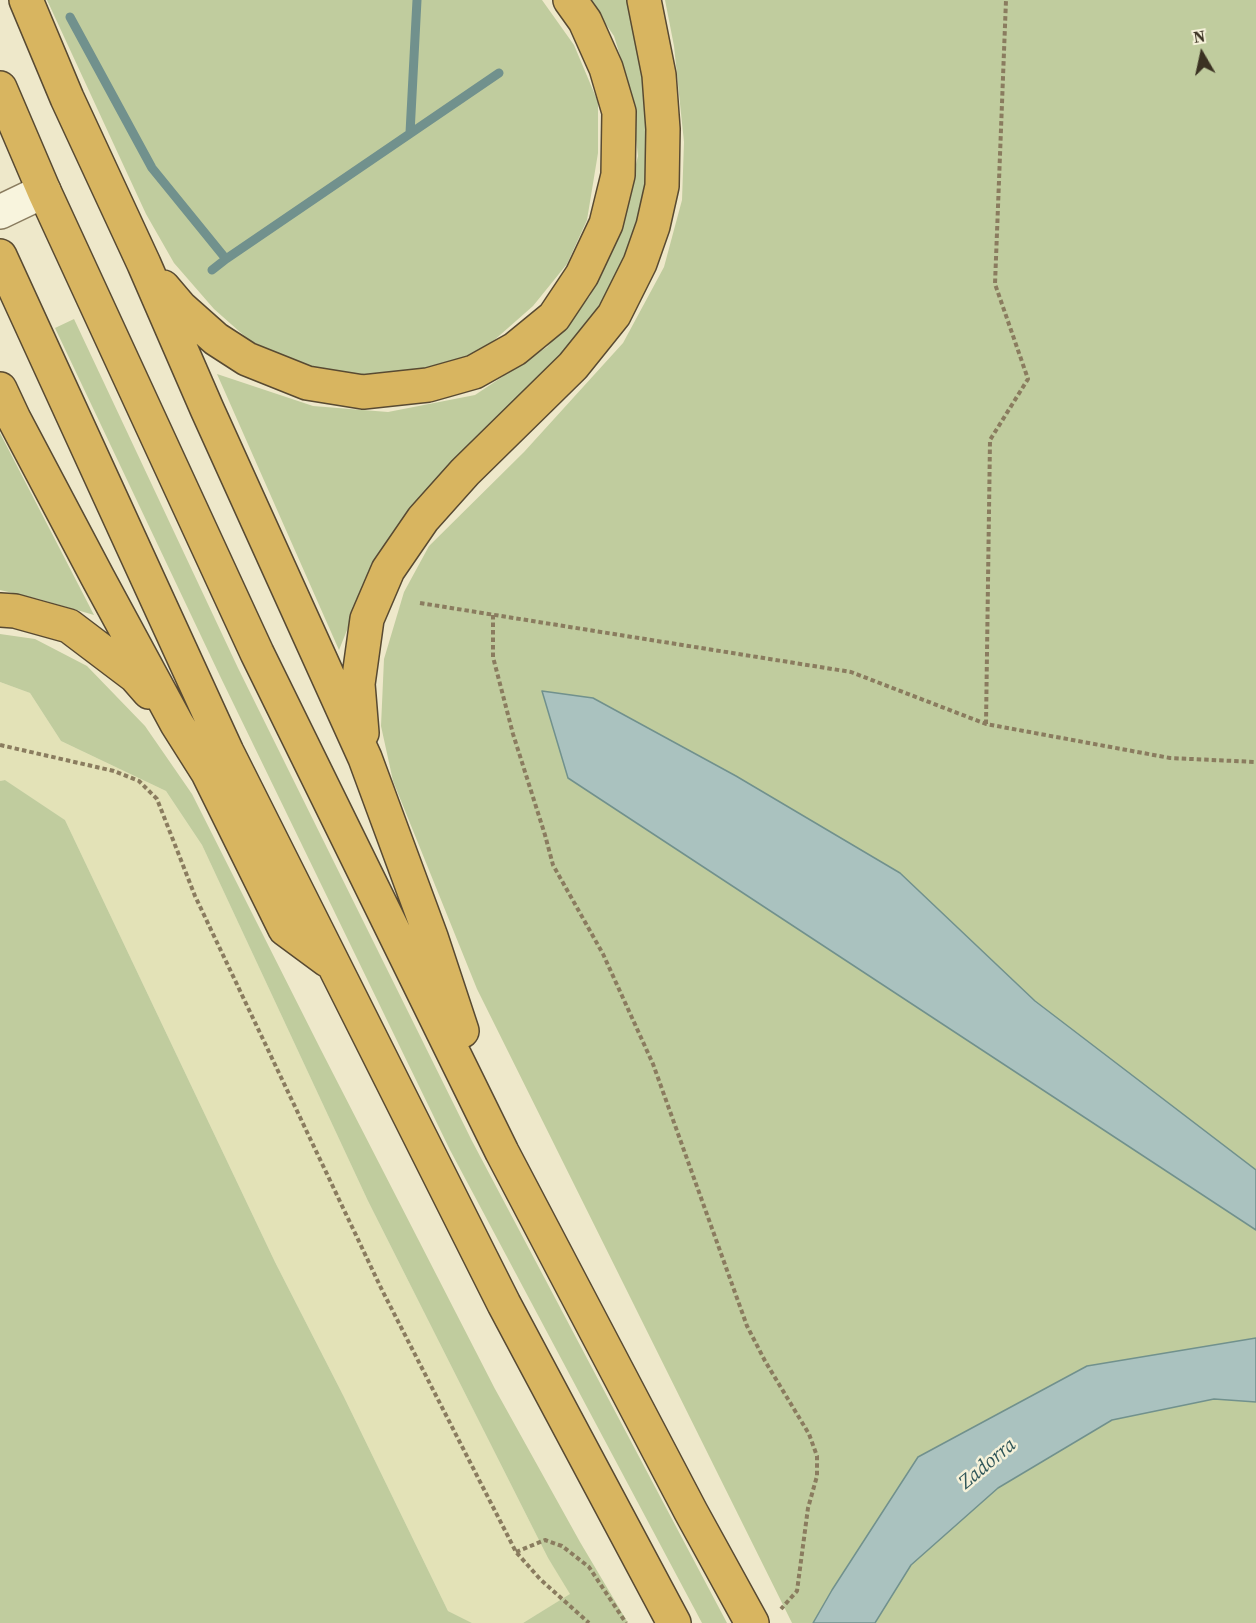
<!DOCTYPE html>
<style>
body{margin:0}
#map{position:relative;width:1256px;height:1623px;overflow:hidden;background:#eee8ca;font-family:"Source Serif 4",serif}
canvas{display:block}
.north{position:absolute;left:1172px;top:24px;width:60px;height:60px;-webkit-text-stroke:4px #f5f1d9;paint-order:stroke;rotate:351deg;font-size:16px;font-weight:700;line-height:24px;text-align:center;color:#3b3222}
.north::after{content:'';display:block;margin:auto;width:21px;height:27px;background:#3b3222;clip-path:polygon(50% 0,100% 100%,50% 72%,0 100%)}
</style>
<div id="map">
<canvas width="1256" height="1623"></canvas>
<div class="north">N</div>
</div>
<script>
const ctx = document.querySelector('canvas').getContext('2d');
ctx.lineJoin = 'round';
function fill(path, color) {
  ctx.fillStyle = color;
  ctx.fill(path, 'evenodd');
}
function poly(rows) {
  const path = new Path2D();
  for (const r of rows) {
    path.moveTo(r[0], r[1]);
    for (let i = 2; i < r.length; i += 2) path.lineTo(r[i], r[i + 1]);
  }
  return path;
}
function stroke(path, color, width, dash) {
  ctx.strokeStyle = color;
  ctx.lineWidth = width;
  ctx.lineCap = dash ? 'butt' : 'round';
  ctx.setLineDash(dash || []);
  ctx.stroke(path);
}
function write(font, color, halo, rows, align = 'center') {
  ctx.font = font + ' "Source Serif 4",serif';
  ctx.lineWidth = 5;
  ctx.setLineDash([]);
  ctx.textBaseline = 'middle';
  ctx.strokeStyle = halo;
  ctx.fillStyle = color;
  for (const [text, x, y, turn = 0] of rows) {
    ctx.save();
    ctx.translate(x, y);
    ctx.rotate((+turn || 0) * Math.PI / 180);
    ctx.textAlign = isNaN(turn) ? turn : align;
    if (halo) ctx.strokeText(text, 0, 0);
    ctx.fillText(text, 0, 0);
    ctx.restore();
  }
}
fill(poly([
 [0,682,30,693,61,741,166,791,202,845,368,1201,548,1558,571,1594,523,1623,472,1623,448,1611,344,1397,275,1262,65,820,5,780,0,781]
]), '#e3e2b7');
fill(poly([
 [47,0,542,0,574,45,598,102,598,153,587,220,567,264,533,306,483,350,419,376,356,378,299,364,249,340,214,309,174,263,146,214],
 [589,0,628,0,651,112,643,225,616,290,583,334,499,420,428,488,376,558,339,650,217,374,313,406,388,412,475,395,547,347,590,296,618,237,638,156,630,88,614,36],
 [665,0,1256,0,1256,1623,792,1623,477,989,393,781,381,726,384,659,404,592,429,546,524,452,623,343,664,267,682,200,684,142,674,46],
 [74,319,238,668,472,1141,727,1623,702,1623,450,1150,220,676,55,328],
 [0,433,94,615,39,599,0,590],
 [0,634,35,639,87,666,145,726,192,794,321,1050,495,1389,580,1542,628,1623,523,1623,570,1594,548,1558,368,1201,202,845,166,791,61,741,30,693,0,682],
 [5,780,65,820,275,1262,344,1397,448,1611,472,1623,0,1623,0,781]
]), '#c0cc9e');
const water = poly([
 [542,691,593,698,736,776,900,873,1035,1001,1256,1170,1256,1230,568,778,542,691],
 [1256,1338,1256,1402,1214,1399,1112,1420,998,1488,911,1565,875,1623,813,1623,832,1590,918,1457,1087,1366,1256,1338]
]);
fill(water, '#aac2bf');
stroke(water, '#71918d', 1.5);
stroke(poly([
 [70,17,152,168,226,259,212,270],
 [410,133,417,0],
 [226,259,499,73]
]), '#71918d', 9);
const minor = poly([
 [0,212,44,191]
]);
const highway = poly([
 [26,0,67,98,144,264,207,409,365,758,431,937,462,1031],
 [0,88,44,191,257,653,502,1152,691,1512,752,1623],
 [0,256,227,752,504,1304,674,1623],
 [163,287,180,307,216,339,247,359,307,383,363,392,428,385,474,372,515,349,554,317,582,275,606,224,618,175,619,112,606,68,585,21,570,0],
 [0,389,14,419,98,578,177,724,208,773,285,929,327,960],
 [0,610,15,611,69,626,135,676,149,692],
 [362,733,358,684,367,619,388,570,423,519,465,472,573,366,614,315,640,263,653,226,662,186,663,129,659,75,644,0]
]);
stroke(minor, '#8a7c5f', 36);
stroke(highway, '#584a32', 36);
stroke(poly([
 [420,603,851,672,986,724,1170,758,1256,762],
 [493,615,493,657,513,734,545,835,553,865,603,954,653,1064,747,1326,765,1361,809,1434,817,1456,817,1476,808,1508,797,1591,781,1609],
 [986,724,990,440,1028,379,995,284,1006,0],
 [0,745,114,771,139,781,157,799,195,896,382,1290,516,1552,540,1579,589,1623],
 [516,1552,545,1540,562,1546,589,1567,626,1623]
]), '#8a7c5f', 4, [4.5, 3]);
stroke(minor, '#f8f4dd', 33);
stroke(highway, '#d8b560', 33);
write('italic 20px', '#31575a', '#f5f1d9', [
 ["Zadorra",988,1464,-40]
]);
</script>
